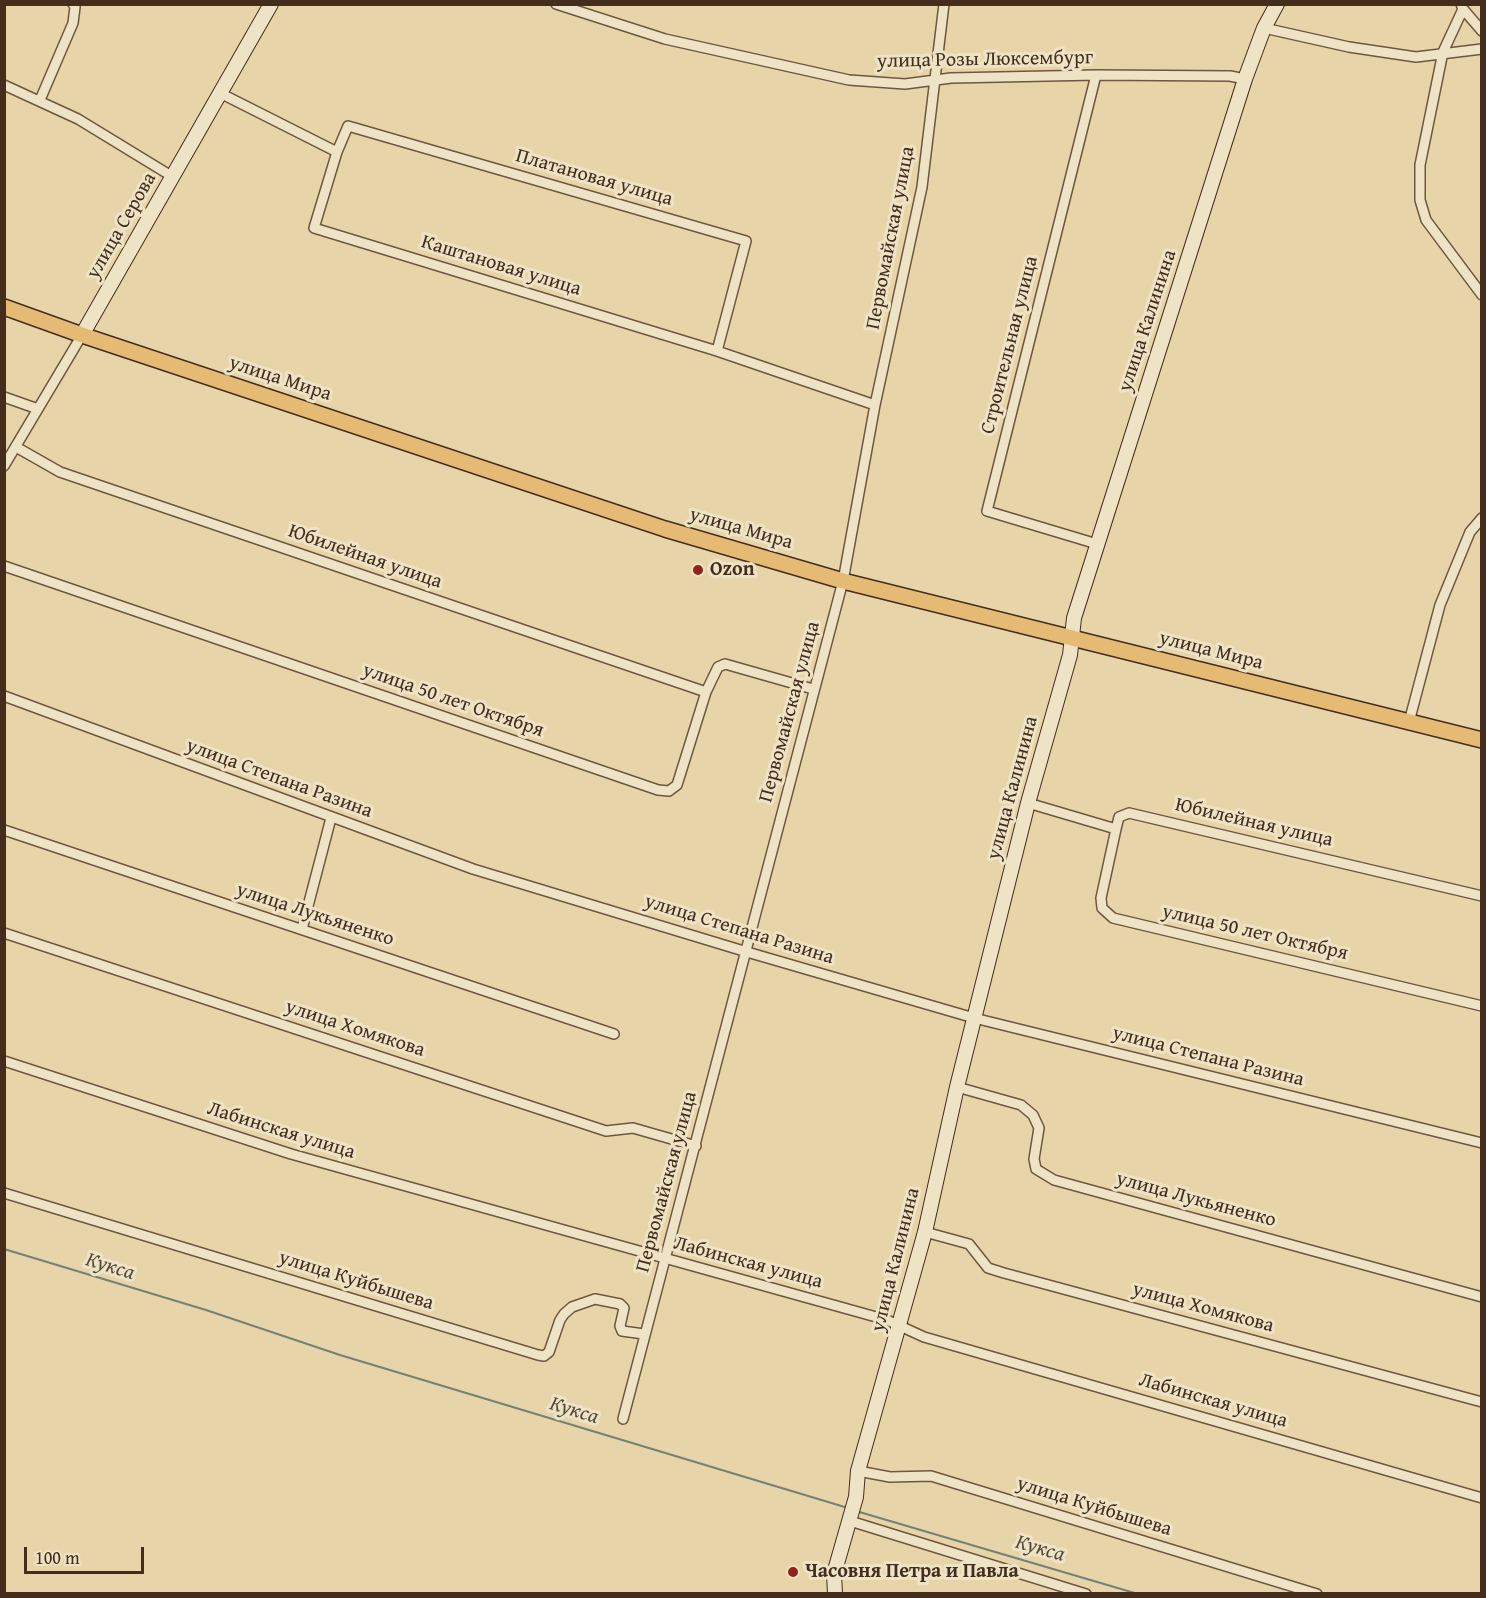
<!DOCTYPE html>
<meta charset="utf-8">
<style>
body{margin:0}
#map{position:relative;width:1486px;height:1598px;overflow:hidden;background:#e7d4a8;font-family:"Gentium Book Plus",serif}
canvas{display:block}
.frame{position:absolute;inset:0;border:6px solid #442d1d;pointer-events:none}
.scale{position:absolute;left:24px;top:1547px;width:120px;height:27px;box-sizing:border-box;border:3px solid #442d1d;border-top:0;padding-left:8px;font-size:18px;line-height:21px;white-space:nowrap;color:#442d1d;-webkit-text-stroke:4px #efe3c6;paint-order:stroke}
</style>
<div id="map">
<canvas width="1486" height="1598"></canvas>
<div class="frame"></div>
<div class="scale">100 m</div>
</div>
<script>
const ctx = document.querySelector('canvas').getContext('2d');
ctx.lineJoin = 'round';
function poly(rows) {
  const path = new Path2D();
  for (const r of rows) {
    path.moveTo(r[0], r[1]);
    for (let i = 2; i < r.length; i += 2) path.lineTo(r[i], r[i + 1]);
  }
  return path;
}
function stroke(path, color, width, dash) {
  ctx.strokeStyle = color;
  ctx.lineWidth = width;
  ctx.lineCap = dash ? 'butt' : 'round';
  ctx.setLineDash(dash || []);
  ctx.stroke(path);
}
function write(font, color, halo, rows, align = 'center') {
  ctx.font = font + ' "Gentium Book Plus",serif';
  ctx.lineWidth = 6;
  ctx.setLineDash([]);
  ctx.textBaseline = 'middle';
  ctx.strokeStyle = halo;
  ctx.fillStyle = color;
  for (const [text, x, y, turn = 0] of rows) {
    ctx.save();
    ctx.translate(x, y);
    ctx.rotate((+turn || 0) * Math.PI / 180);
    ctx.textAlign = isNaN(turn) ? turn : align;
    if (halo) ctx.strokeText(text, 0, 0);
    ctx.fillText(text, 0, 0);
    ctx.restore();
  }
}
stroke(poly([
 [4,1249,206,1310,340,1355,848,1508],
 [856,1511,1138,1594]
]), '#768075', 2);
const street = poly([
 [556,4,665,39,849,80,905,84,951,78,1096,75,1230,76,1245,79],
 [1461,4,1463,9,1443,52,1420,165,1420,200,1426,220,1482,295],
 [1463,9,1482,31],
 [1264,28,1349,47,1416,57,1482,49],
 [1096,75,987,511,1097,544],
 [4,85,78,119,173,177],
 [220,93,337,152,314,228,717,351,875,405],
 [40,100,73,23,75,7,73,4],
 [337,152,348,126,746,241,717,351],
 [4,397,38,409],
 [16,447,60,472,706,692],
 [4,466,82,335],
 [4,566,658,790,669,791,677,785,706,692,718,667,725,664,813,689],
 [4,696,473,869,747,952,974,1018,1482,1143],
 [1409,722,1440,605,1470,532,1482,518],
 [1028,803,1116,829,1119,817,1129,813,1482,896],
 [1116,829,1101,898,1102,908,1113,918,1482,1006],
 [4,830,614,1034],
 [302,929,331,818],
 [4,933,606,1131,633,1128,696,1146],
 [4,1061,291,1154,887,1320,924,1337,1482,1498],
 [957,1087,1021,1105,1033,1115,1039,1128,1034,1159,1036,1169,1054,1180,1482,1297],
 [4,1193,538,1355,544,1356,549,1352,560,1320,564,1314,572,1307,595,1299,620,1304,624,1308,620,1326,622,1331,644,1334],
 [925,1232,969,1244,988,1268,1004,1273,1482,1402],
 [623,1419,843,581,875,405,922,187,944,4],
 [858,1471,890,1477,931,1476,1317,1594],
 [850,1521,1086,1594]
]);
const secondary = poly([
 [82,335,271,4],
 [835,1594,834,1574,856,1497,858,1471,925,1232,957,1087,1028,803,1070,655,1074,618,1245,79,1264,28,1277,4]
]);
const primary = poly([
 [4,307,82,335,665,529,843,581,1482,740]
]);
stroke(street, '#6d5740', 12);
stroke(secondary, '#442d1d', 16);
stroke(primary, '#442d1d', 18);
stroke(street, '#efe3c6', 9);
stroke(secondary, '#efe3c6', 14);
stroke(primary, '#e4ba74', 15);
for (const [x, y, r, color] of [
 [698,570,6,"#8f2418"],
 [793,1572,6,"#8f2418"]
]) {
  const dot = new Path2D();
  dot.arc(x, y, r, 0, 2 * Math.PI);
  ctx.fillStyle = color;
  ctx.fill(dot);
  stroke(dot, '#efe3c6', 2);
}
write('20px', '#442d1d', '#efe3c6', [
 ["улица Розы Люксембург",985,60,-1],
 ["Платановая улица",594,178,16],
 ["улица Серова",122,226,-60],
 ["Первомайская улица",891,238,-79],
 ["Каштановая улица",501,266,17],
 ["улица Калинина",1148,321,-72],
 ["Строительная улица",1010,345,-76],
 ["улица Мира",280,379,18],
 ["улица Мира",741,529,16],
 ["Юбилейная улица",365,557,19],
 ["улица Мира",1211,651,14],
 ["улица 50 лет Октября",453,701,19],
 ["Первомайская улица",790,712,-75],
 ["улица Степана Разина",279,779,20],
 ["улица Калинина",1013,788,-75],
 ["Юбилейная улица",1254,823,13],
 ["улица Лукьяненко",315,915,18],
 ["улица Степана Разина",739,930,17],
 ["улица 50 лет Октября",1255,933,13],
 ["улица Хомякова",355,1029,18],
 ["улица Степана Разина",1208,1057,14],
 ["Лабинская улица",281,1131,17],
 ["Первомайская улица",667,1182,-75],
 ["улица Лукьяненко",1196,1200,15],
 ["улица Калинина",896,1260,-76],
 ["Лабинская улица",748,1263,15],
 ["улица Куйбышева",356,1281,17],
 ["улица Хомякова",1203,1308,15],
 ["Лабинская улица",1213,1401,16],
 ["улица Куйбышева",1094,1507,17]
]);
write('bold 20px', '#442d1d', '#efe3c6', [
 ["Ozon",710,570],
 ["Часовня Петра и Павла",805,1572]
], 'left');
write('italic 21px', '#55493a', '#efe3c6', [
 ["Кукса",110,1267,17],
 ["Кукса",574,1411,17],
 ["Кукса",1040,1549,16]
]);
</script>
